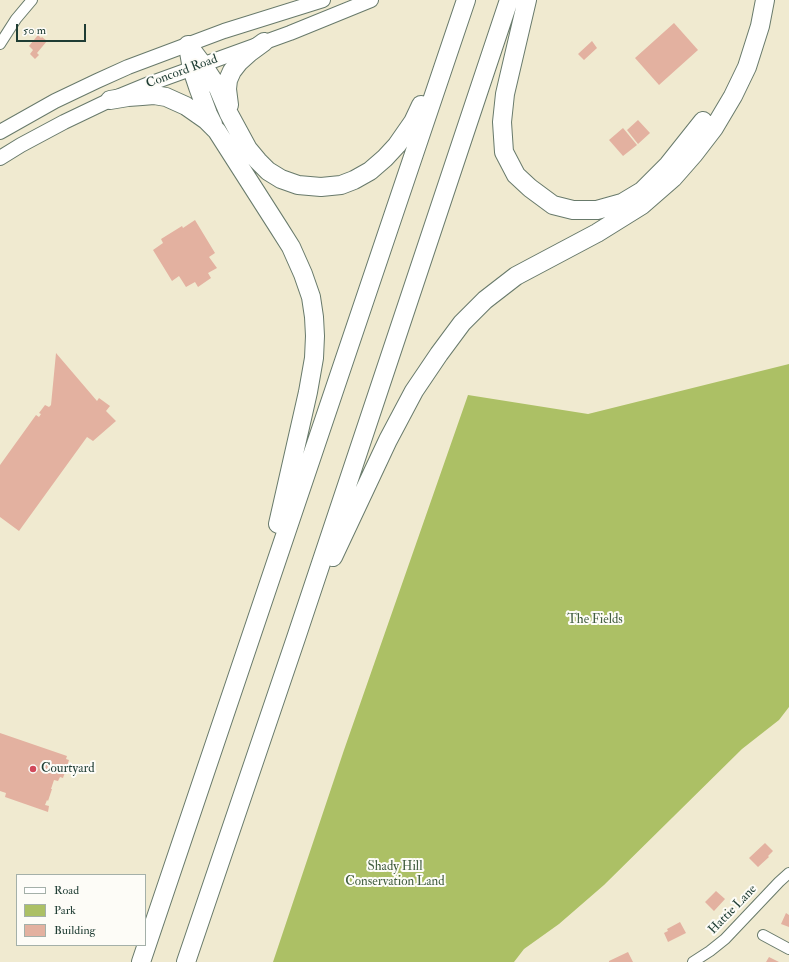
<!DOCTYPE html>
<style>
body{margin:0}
#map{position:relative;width:789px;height:962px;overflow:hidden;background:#f0ead0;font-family:"IM FELL Double Pica",serif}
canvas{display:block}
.legend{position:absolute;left:16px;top:874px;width:130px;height:72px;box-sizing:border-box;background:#fdfcf7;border:1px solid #a4b0a9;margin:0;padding:5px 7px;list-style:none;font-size:12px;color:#1f3d34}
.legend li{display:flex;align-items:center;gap:8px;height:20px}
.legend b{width:20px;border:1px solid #a4b0a9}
.scale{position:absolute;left:16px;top:24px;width:70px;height:18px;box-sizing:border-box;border:2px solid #1f3d34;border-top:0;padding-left:5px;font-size:12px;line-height:14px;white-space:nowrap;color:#1f3d34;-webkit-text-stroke:3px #fdfcf7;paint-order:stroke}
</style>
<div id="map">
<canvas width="789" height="962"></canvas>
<ul class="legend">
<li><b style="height:5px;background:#fff"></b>Road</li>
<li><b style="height:11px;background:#acc065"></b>Park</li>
<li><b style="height:11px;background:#e3b1a0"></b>Building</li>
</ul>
<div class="scale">50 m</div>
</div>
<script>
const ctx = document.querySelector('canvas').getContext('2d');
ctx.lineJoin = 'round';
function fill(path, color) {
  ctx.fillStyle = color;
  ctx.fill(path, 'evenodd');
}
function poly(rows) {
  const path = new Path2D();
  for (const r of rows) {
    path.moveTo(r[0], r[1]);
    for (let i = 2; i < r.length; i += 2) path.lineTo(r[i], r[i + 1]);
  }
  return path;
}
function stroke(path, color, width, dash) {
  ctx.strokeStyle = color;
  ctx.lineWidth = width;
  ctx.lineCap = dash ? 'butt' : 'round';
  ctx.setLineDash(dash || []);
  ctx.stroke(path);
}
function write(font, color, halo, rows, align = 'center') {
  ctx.font = font + ' "IM FELL Double Pica",serif';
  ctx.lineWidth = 4;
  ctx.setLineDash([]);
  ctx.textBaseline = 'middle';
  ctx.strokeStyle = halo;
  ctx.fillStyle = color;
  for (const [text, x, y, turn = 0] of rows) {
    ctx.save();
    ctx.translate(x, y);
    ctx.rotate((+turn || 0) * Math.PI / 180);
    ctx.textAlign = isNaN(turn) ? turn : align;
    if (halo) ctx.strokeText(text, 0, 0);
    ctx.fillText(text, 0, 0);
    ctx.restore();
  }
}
fill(poly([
 [789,364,789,707,779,720,742,749,604,885,559,924,524,949,514,962,273,962,344,750,468,395,588,414]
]), '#acc065');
fill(poly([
 [674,23,698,50,659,85,635,58],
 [38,35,41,38,42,37,47,41,37,53,39,55,35,59,30,54,33,50,29,46],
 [592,41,597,48,584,60,578,54],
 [638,120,650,133,638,144,627,130],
 [623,128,637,145,623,156,609,140],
 [195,220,215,253,209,257,217,268,208,273,211,278,198,287,195,282,186,287,179,276,172,281,153,250,163,243,161,239,182,226,183,228],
 [56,353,97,401,99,398,110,406,106,411,116,421,93,441,87,437,19,531,0,517,0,465,36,415,39,417,41,414,39,413,45,405,49,407,51,405],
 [0,733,67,756,66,759,69,760,63,778,60,777,58,781,54,780,51,789,52,789,48,801,47,800,45,805,49,806,48,812,5,797,6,793,0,791],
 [765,843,773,851,768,856,769,857,758,867,749,858],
 [716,891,725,899,714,911,705,902],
 [786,913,789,915,789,927,781,924],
 [680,922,686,933,668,942,664,933,668,931,667,929],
 [628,952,633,962,609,962,609,961],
 [769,957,779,962,766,962]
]), '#e3b1a0');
const street = poly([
 [0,44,16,19,32,0],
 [763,935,789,949],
 [693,962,710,951,725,939,779,882,789,873]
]);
const secondary = poly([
 [0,132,55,101,97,81,128,67,224,31,323,0],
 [0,158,21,145,64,122,110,100,149,84,290,33,371,0]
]);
const highway = poly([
 [527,0,505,94,502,122,504,152,516,175,530,188,553,205,573,210,597,210,622,203,642,191,668,165,703,121],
 [188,45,203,65,218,88,229,114,248,149,258,161,268,171,281,179,298,185,321,187,341,185,354,180,370,171,385,158,397,145,413,122,421,105],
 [189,52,192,69,198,87,208,114,213,124],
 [110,100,128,97,142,96,154,95,166,97,186,106,206,120,217,131,279,228,291,247,303,274,311,297,314,317,315,336,314,358,308,392,278,524],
 [229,105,227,89,228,80,232,71,239,62,249,53,264,42],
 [333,557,388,440,414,391,439,354,462,323,485,300,516,276,597,233,642,205,673,178,694,154,714,128,733,96,747,67,760,26,765,0],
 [141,962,466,0],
 [186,962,296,638,509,0]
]);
stroke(street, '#687a6b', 12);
stroke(secondary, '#687a6b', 16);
stroke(highway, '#687a6b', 20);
stroke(street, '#fff', 10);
stroke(secondary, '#fff', 14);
stroke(highway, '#fff', 18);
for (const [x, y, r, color] of [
 [33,769,4,"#d1495b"]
]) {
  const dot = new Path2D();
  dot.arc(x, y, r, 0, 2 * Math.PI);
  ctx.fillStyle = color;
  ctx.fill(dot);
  stroke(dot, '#fdfcf7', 1.5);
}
write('13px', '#1f3d34', '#fdfcf7', [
 ["Concord Road",182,72,-20],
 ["Hattie Lane",733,910,-46]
]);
write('13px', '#425e40', '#fdfcf7', [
 ["The Fields",595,620],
 ["Shady Hill",395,867],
 ["Conservation Land",395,882]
]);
write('13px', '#1f3d34', '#fdfcf7', [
 ["Courtyard",41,769]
], 'left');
</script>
